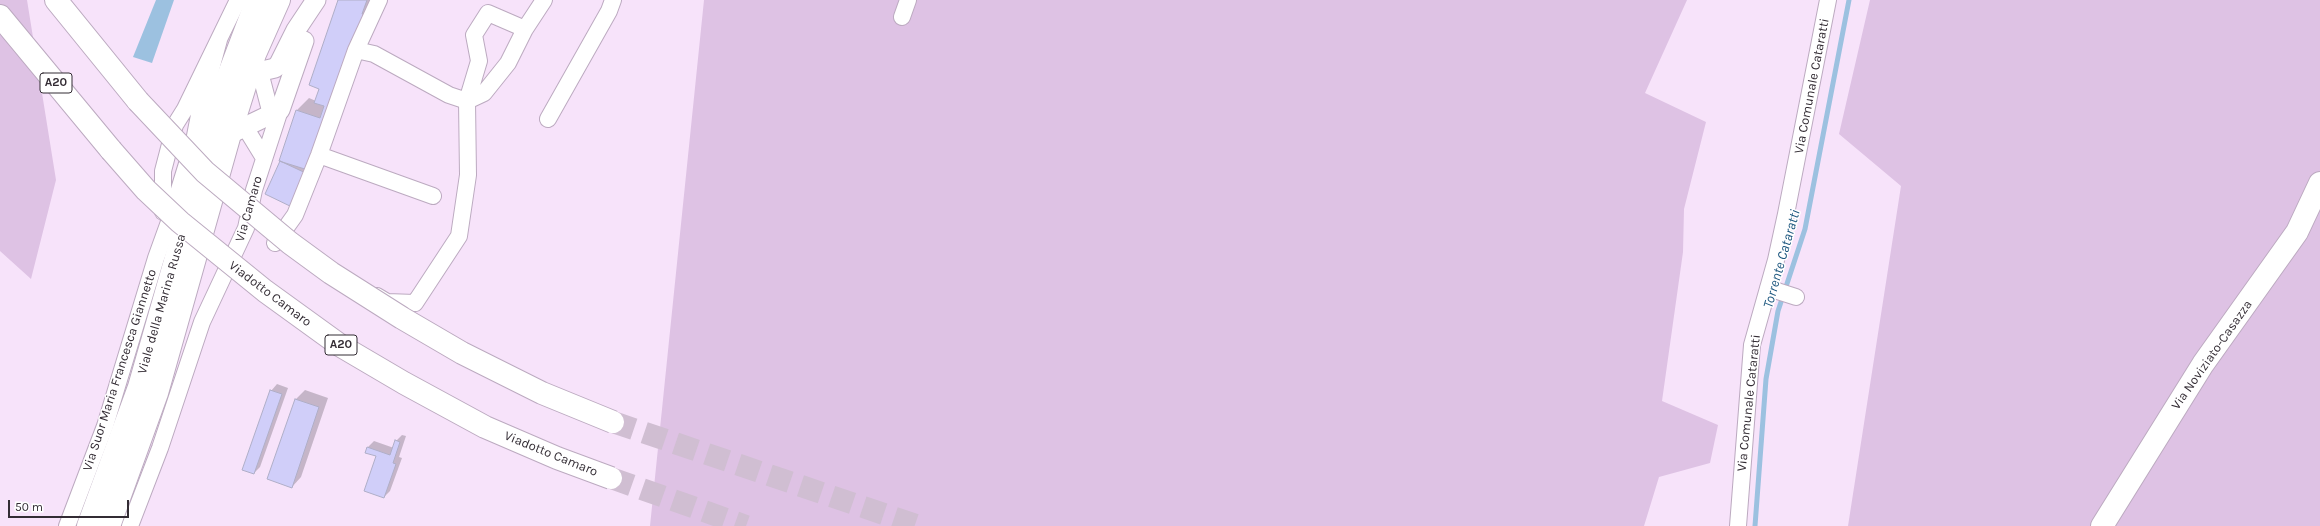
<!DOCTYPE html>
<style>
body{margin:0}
#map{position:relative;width:2320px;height:526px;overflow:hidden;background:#f7e3fa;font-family:Karla,sans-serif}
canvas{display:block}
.scale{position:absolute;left:8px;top:500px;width:121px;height:18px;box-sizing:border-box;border:2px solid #332c34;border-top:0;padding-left:5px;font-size:12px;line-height:14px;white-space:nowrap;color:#332c34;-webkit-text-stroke:3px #fff;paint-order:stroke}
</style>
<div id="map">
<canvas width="2320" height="526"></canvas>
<div class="scale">50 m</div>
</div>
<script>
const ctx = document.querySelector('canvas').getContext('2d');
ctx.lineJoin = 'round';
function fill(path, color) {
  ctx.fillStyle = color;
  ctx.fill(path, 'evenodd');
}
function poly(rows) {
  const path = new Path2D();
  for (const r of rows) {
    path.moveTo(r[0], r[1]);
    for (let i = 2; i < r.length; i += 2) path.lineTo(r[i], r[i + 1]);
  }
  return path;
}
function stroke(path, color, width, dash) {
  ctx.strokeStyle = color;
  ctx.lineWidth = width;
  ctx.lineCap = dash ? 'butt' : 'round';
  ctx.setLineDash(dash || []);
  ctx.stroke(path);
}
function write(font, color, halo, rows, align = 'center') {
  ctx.font = font + ' Karla,sans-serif';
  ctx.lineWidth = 3;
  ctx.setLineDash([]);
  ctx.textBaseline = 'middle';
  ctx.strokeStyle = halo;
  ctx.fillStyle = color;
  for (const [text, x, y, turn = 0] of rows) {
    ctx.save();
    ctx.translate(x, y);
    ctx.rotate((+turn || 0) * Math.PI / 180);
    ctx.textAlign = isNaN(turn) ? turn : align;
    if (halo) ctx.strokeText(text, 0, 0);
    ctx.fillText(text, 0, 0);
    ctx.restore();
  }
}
fill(poly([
 [0,0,27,0,56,180,31,279,0,251],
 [704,0,1687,0,1645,93,1706,122,1684,209,1683,252,1662,401,1718,425,1710,463,1659,477,1644,526,650,526],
 [1870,0,2320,0,2320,526,1848,526,1901,186,1839,134]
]), '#dec2e4');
fill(poly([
 [156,0,174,0,152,63,133,57]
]), '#9cc1e0');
fill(poly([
 [339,0,374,0,384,6,380,18,368,30,333,141,321,153,318,165,266,193,282,160,297,110,309,98,316,101],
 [277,384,288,388,260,467,254,473,271,391],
 [305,390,328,398,301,477,292,487,268,479,296,399],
 [402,435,406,436,399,457,402,458,390,491,384,497,377,456,368,447,374,441,394,448,396,441]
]), '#0003');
stroke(poly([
 [1755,526,1766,379,1778,311,1805,229,1849,0]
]), '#9cc1e0', 5);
const building = poly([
 [338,0,367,0,362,14,373,18,308,170,279,161,296,110,320,118,324,106,314,103,319,89,309,85,338,0],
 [280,161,310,175,294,208,265,194,280,161],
 [270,390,282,394,254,474,242,470,270,390],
 [295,399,319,407,292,488,267,479,295,399],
 [395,440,400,442,393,463,396,464,384,498,364,491,376,456,365,453,367,447,390,455,395,440]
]);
fill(building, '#d0cef9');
stroke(building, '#afaec7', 1);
stroke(poly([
 [613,422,919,526],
 [611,478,746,526]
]), '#d0bed2', 22, [22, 11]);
const minor = poly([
 [902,17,908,0],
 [356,50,374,54,449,95,467,101,484,93,508,63,525,29,544,0],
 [260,72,274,126],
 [548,119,609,11,613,0],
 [245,127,264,158],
 [319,155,433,196],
 [163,212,163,171,175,125,185,109,238,0],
 [275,243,295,215,319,155,356,50,379,0],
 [1768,288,1796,297],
 [377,296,387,302,415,303,459,236,468,175,467,101,479,61,474,35,488,13,525,29],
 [67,526,105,426,156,258,169,222,194,141,200,110,219,40],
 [130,526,160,448,202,322,246,228,254,190,280,110],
 [1738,526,1752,345,1776,260,1786,214,1828,0]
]);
const tertiary = poly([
 [236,77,275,68,279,64,296,30,316,0],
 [230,134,280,110,304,41]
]);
const secondary = poly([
 [2102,526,2203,364,2297,232,2320,183]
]);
const primary = poly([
 [88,526,139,387,227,79],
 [109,526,157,393,230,134]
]);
const motorway = poly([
 [56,0,138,101],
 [0,16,111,150],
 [227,79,257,0],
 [230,134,255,54,279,0]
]);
stroke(minor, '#bcaac0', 18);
stroke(tertiary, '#bcaac0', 21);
stroke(secondary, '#bcaac0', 24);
stroke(primary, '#bcaac0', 24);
stroke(motorway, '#bcaac0', 24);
stroke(minor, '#fff', 16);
stroke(tertiary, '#fff', 19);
stroke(secondary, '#fff', 22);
stroke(primary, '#fff', 22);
stroke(motorway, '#fff', 22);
const motorwayBridge = poly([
 [138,101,205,172,290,243,331,273,402,318,462,353,542,393,613,422],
 [111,150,146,190,180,222,265,291,341,346,404,383,485,427,557,458,611,478]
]);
stroke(motorwayBridge, '#bcaac0', 24, []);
stroke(motorwayBridge, '#fff', 22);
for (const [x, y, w] of [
 [56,83,32],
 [341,345,32]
]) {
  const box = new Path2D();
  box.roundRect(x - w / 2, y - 10, w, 20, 3);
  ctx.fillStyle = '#fff';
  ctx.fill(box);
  stroke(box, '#332c34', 1);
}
write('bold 12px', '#332c34', null, [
 ["A20",56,83],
 ["A20",341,345]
]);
write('13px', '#332c34', '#fff', [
 ["Via Comunale Cataratti",1812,86,-79],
 ["Via Camaro",249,209,-74],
 ["Viadotto Camaro",270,294,37],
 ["Viale della Marina Russa",162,304,-74],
 ["Via Noviziato-Casazza",2212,355,-55],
 ["Via Suor Maria Francesca Giannetto",120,370,-72],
 ["Via Comunale Cataratti",1749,403,-84],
 ["Viadotto Camaro",551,454,22]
]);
write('italic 14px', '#1d577f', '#fff', [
 ["Torrente Cataratti",1782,259,-74]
]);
</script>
